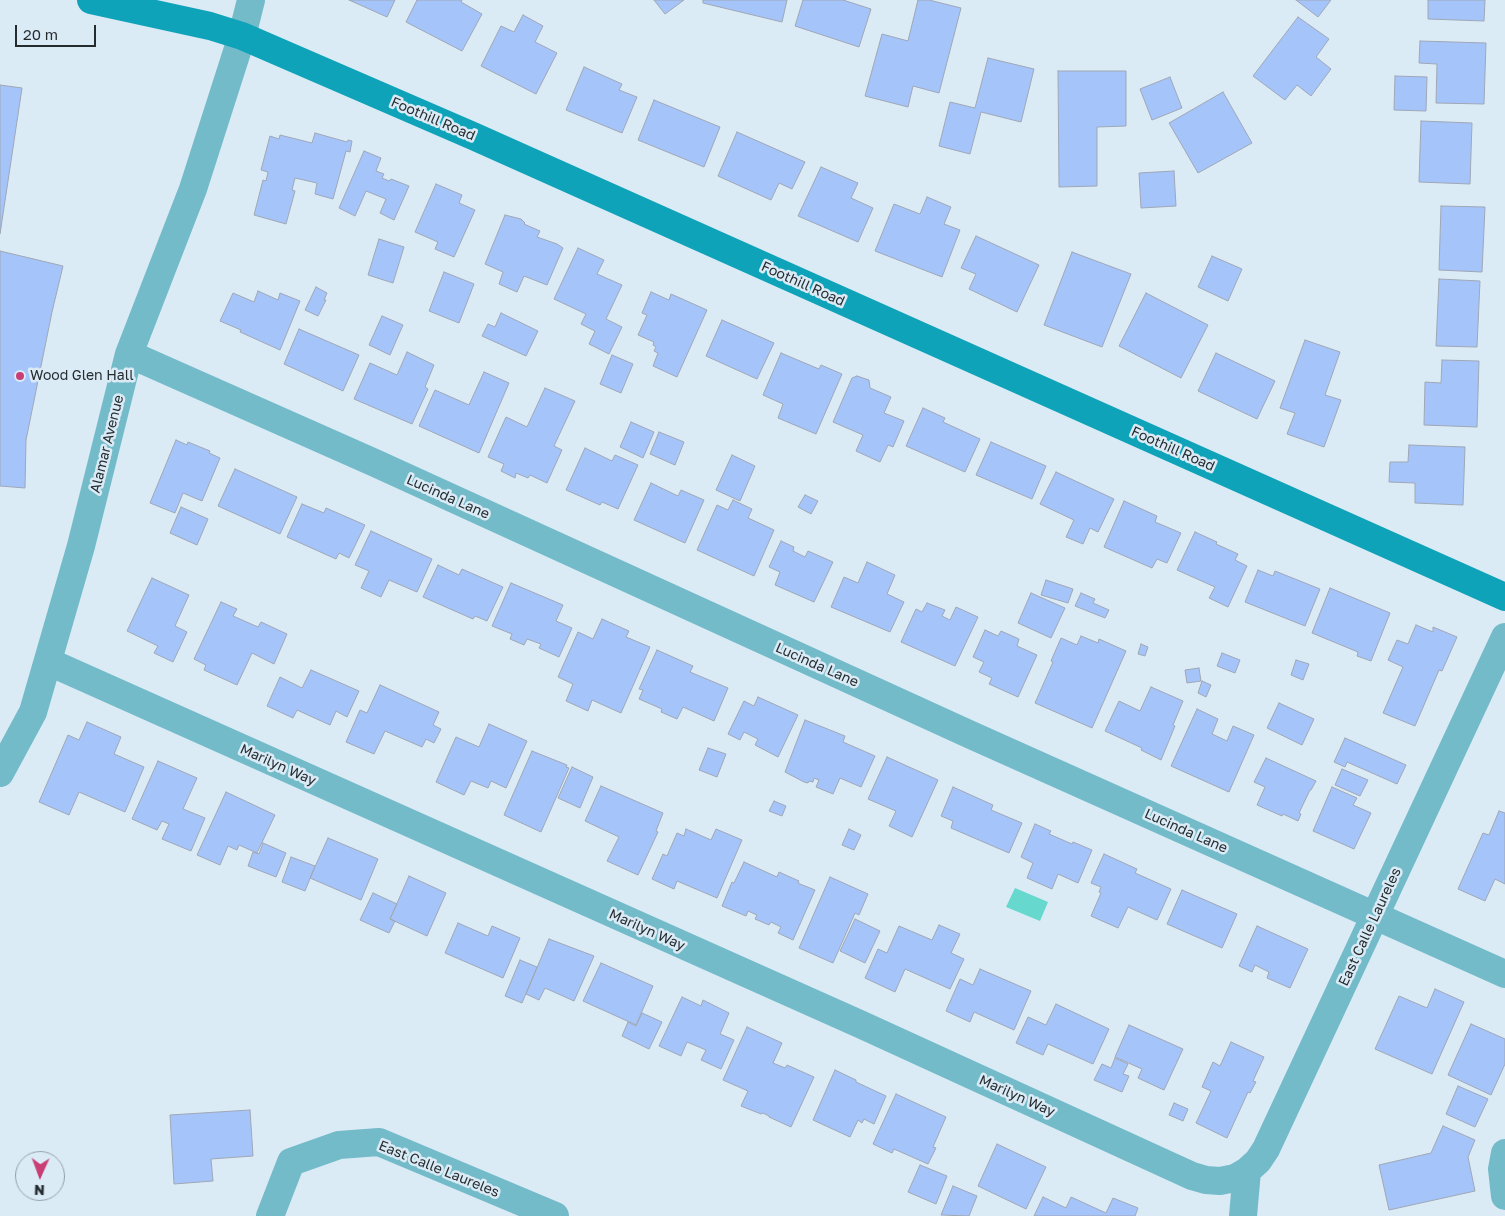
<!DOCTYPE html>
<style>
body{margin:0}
#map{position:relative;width:1505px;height:1216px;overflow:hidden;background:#dbebf6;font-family:"Golos Text",sans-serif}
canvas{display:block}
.north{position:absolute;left:15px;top:1151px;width:50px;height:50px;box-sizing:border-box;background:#dbebf6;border:1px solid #929fa7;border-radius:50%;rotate:182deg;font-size:14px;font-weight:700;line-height:20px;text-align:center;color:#252c30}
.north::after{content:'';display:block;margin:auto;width:18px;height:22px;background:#c93e74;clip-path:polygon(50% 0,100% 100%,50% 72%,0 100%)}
.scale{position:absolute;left:15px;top:25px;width:81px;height:22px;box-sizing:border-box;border:2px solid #252c30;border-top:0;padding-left:6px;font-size:15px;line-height:18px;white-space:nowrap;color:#252c30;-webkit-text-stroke:4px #dbebf6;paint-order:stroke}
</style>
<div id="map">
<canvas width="1505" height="1216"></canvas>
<div class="north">N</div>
<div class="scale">20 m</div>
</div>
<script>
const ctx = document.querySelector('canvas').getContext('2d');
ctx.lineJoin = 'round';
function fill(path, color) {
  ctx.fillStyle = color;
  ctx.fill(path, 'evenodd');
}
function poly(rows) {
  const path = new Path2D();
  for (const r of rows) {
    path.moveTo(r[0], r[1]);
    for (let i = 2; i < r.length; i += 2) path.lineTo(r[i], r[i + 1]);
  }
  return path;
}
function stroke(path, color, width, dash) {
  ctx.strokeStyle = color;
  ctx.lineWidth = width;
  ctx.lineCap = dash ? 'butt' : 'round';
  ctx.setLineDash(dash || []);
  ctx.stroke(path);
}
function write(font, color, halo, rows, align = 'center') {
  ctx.font = font + ' "Golos Text",sans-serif';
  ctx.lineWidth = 5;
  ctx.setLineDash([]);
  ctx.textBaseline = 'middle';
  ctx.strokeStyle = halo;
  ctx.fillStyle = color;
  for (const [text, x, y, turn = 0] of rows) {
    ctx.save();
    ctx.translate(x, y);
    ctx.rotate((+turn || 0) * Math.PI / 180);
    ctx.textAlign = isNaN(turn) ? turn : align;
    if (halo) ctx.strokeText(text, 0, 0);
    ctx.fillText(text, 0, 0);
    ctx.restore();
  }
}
fill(poly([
 [1015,888,1048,902,1040,921,1006,907]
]), '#66d8ce');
const building = poly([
 [349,0,395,0,387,17,349,0],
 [417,0,462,0,461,2,482,14,462,51,406,22,417,0],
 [654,0,684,0,665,14,654,0],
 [703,0,787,0,782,22,703,3,703,0],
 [803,0,843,0,871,9,859,47,795,26,803,0],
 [918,0,929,0,961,8,939,93,913,86,908,107,865,96,882,34,908,41,918,0],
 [1296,0,1331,0,1318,17,1296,0],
 [1428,0,1485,0,1484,21,1428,19,1428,0],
 [523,15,543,26,535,42,557,53,536,94,481,66,501,26,514,32,523,15],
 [1298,17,1329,39,1316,57,1331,69,1311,96,1297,85,1285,100,1253,76,1298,17],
 [1420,41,1486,43,1484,104,1436,103,1437,64,1419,63,1420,41],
 [988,58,1034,69,1021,122,981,112,970,154,939,146,950,102,975,108,988,58],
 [584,67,622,84,619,90,637,97,622,133,566,110,584,67],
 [1058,71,1126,71,1126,126,1097,127,1097,186,1059,187,1058,71],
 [1395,76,1427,77,1426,111,1394,110,1395,76],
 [1170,77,1182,108,1152,120,1140,89,1170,77],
 [0,85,22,88,0,234,0,85],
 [1223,92,1252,143,1198,173,1169,123,1223,92],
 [654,100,720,127,704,167,638,140,654,100],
 [1421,121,1472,123,1470,184,1419,182,1421,121],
 [737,132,805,162,792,189,779,183,771,200,718,176,737,132],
 [315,133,347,142,348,140,352,141,350,152,346,151,333,199,315,194,317,183,295,178,292,190,295,191,286,224,254,215,263,180,266,181,268,172,261,170,270,136,279,139,280,135,312,143,315,133],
 [364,151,381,158,376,171,384,174,382,178,389,181,391,179,409,186,394,220,380,213,386,199,366,191,355,216,339,208,364,151],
 [821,167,858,183,851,198,873,208,858,242,798,216,821,167],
 [1174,171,1176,206,1141,208,1139,173,1174,171],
 [436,184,462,195,459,203,475,210,454,257,435,249,438,242,415,232,436,184],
 [927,197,951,207,944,224,960,230,942,277,875,251,894,204,920,214,927,197],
 [1441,206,1485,207,1482,272,1439,270,1441,206],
 [505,215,521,219,525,223,524,224,540,231,537,237,557,244,563,248,547,285,524,276,517,292,499,284,503,272,485,264,505,215],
 [976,236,1039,265,1017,312,969,289,976,274,961,268,976,236],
 [379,239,404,247,393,283,368,275,379,239],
 [578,248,604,260,597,274,622,285,606,319,622,327,609,354,589,344,595,331,581,324,586,314,554,299,578,248],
 [0,251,63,266,52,312,26,440,25,488,0,486,0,251],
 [1072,252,1131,274,1102,347,1044,325,1072,252],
 [1212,256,1242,269,1228,301,1198,287,1212,256],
 [444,272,474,284,459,323,429,311,444,272],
 [1439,279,1480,281,1477,347,1436,346,1439,279],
 [316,287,327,293,324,300,326,300,318,316,305,310,316,287],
 [258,291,278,300,280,293,300,301,280,350,240,332,241,330,220,321,233,293,254,302,258,291],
 [651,292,669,300,671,294,707,310,677,377,653,366,658,353,654,351,656,347,653,345,654,342,638,335,647,315,642,313,651,292],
 [1146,293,1208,325,1181,378,1119,346,1146,293],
 [501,313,538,331,526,356,482,336,488,324,495,327,501,313],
 [382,316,403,325,390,355,369,345,382,316],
 [722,320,774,343,757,379,706,356,722,320],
 [299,329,359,355,343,391,284,364,299,329],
 [1305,340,1340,352,1325,395,1341,400,1324,447,1287,434,1295,413,1280,408,1305,340],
 [407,352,434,365,425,387,428,389,412,424,354,399,370,363,397,375,407,352],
 [781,353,819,369,821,365,842,374,816,434,778,418,783,404,763,395,781,353],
 [1216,353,1275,381,1257,419,1198,391,1216,353],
 [612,355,633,364,621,393,600,384,612,355],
 [1442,360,1479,361,1477,427,1424,425,1425,382,1441,383,1442,360],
 [484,372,509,383,479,453,419,426,435,390,469,405,484,372],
 [857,376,869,380,870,388,891,397,884,413,904,421,893,447,888,445,880,462,856,451,863,435,833,422,852,378,857,376],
 [545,388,575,401,554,446,562,450,547,483,530,475,528,478,516,473,515,478,501,471,504,464,488,457,506,417,527,427,545,388],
 [923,408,945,418,943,422,980,439,965,472,906,446,923,408],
 [631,422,654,432,643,458,620,447,631,422],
 [659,432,684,442,675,465,650,454,659,432],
 [176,440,187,445,188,442,210,451,209,453,220,458,202,501,183,493,175,513,150,503,176,440],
 [991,442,1046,466,1032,499,976,475,991,442],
 [1409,445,1465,447,1463,505,1415,503,1415,483,1389,482,1390,462,1408,462,1409,445],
 [585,448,612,461,615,455,638,465,618,509,602,502,600,505,566,490,585,448],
 [732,455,755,466,740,501,716,490,732,455],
 [235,469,297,497,280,534,218,506,235,469],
 [1056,472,1114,499,1098,532,1090,528,1083,544,1066,537,1074,520,1040,504,1056,472],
 [651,483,678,496,681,490,704,500,685,543,634,520,651,483],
 [805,495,818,501,811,514,798,507,805,495],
 [733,500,752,509,748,518,774,530,754,576,697,550,717,505,728,510,733,500],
 [1124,501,1157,516,1155,522,1181,533,1167,563,1157,559,1152,568,1104,547,1124,501],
 [302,504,324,513,326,508,365,525,349,558,339,553,336,559,287,537,302,504],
 [181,507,208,519,197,545,170,533,181,507],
 [371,531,432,559,417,592,389,580,381,597,361,588,369,571,355,565,371,531],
 [1195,532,1217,542,1216,544,1238,554,1235,560,1247,566,1228,607,1209,598,1215,587,1177,570,1195,532],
 [781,541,794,547,793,551,805,557,808,551,833,562,814,602,775,585,780,572,769,567,781,541],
 [867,562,895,575,887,594,904,602,890,632,831,607,844,577,858,583,867,562],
 [438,565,459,575,462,569,503,587,487,621,475,616,473,619,423,597,438,565],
 [1258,570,1273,576,1275,571,1320,589,1305,626,1245,602,1258,570],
 [152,578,189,595,175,626,187,632,173,662,154,653,158,646,127,631,152,578],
 [1046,580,1073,589,1068,603,1041,595,1046,580],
 [511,583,563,605,556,621,572,628,559,657,539,648,541,644,527,639,524,645,510,639,512,634,492,626,511,583],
 [1330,588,1390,613,1371,661,1357,656,1358,652,1312,633,1330,588],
 [1031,593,1065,608,1051,638,1018,623,1031,593],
 [1081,593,1095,599,1093,603,1109,610,1105,618,1075,606,1081,593],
 [221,602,237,609,233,616,258,627,261,622,287,634,274,664,252,653,237,685,204,670,206,665,194,659,221,602],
 [927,603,945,610,942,616,950,620,956,607,978,617,955,666,901,642,916,609,922,612,927,603],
 [602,619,629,631,626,637,650,647,621,713,592,700,588,711,566,701,573,684,558,677,578,632,593,639,602,619],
 [1416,625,1433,632,1433,627,1457,637,1442,671,1439,670,1415,726,1383,713,1403,667,1388,660,1397,640,1408,644,1416,625],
 [985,630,998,636,1001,631,1019,639,1017,646,1037,655,1018,697,989,684,992,678,979,672,984,662,973,657,985,630],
 [1081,636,1098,643,1099,639,1126,651,1092,728,1035,703,1053,662,1051,661,1061,638,1077,645,1081,636],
 [1141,644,1148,647,1145,656,1138,654,1141,644],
 [657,650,693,666,690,672,728,688,714,721,683,707,677,719,661,712,662,709,639,699,643,690,639,689,657,650],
 [1222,653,1240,660,1235,673,1217,666,1222,653],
 [1296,660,1309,664,1303,680,1291,675,1296,660],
 [1199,668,1201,681,1187,683,1185,670,1199,668],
 [311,670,359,691,347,717,336,711,330,725,297,710,293,718,267,706,280,677,302,688,311,670],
 [1202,681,1211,685,1206,697,1198,693,1202,681],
 [380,685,439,712,433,725,441,729,434,743,426,739,422,747,385,731,374,754,346,742,360,710,367,713,380,685],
 [1151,687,1183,701,1173,725,1175,726,1161,760,1141,750,1142,748,1105,731,1119,701,1140,711,1151,687],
 [758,697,798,715,778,757,755,745,758,739,744,732,740,740,728,734,744,701,754,706,758,697],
 [1279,703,1314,719,1302,745,1267,728,1279,703],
 [1197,709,1218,719,1212,734,1227,741,1233,726,1254,735,1229,792,1171,766,1197,709],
 [805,720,845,736,843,742,875,756,861,787,840,778,833,794,816,787,819,780,814,778,813,782,809,781,808,783,804,782,785,772,805,720],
 [87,722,121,737,114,754,144,767,125,812,79,792,69,815,39,802,68,735,79,740,87,722],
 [489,724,527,741,506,788,491,781,488,788,471,781,464,795,436,782,456,737,479,747,489,724],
 [1345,738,1406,765,1397,784,1347,762,1345,767,1334,762,1345,738],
 [708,748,726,754,717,777,699,770,708,748],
 [532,751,567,765,566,767,569,768,541,832,504,815,532,751],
 [887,757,938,780,912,837,889,826,896,811,868,799,887,757],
 [1266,758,1316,781,1311,790,1310,790,1299,813,1301,814,1298,821,1283,814,1282,816,1257,805,1265,787,1254,782,1266,758],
 [158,761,197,778,183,809,205,818,191,851,162,839,169,824,162,821,157,830,132,819,158,761],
 [572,767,593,777,580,808,558,798,572,767],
 [1342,769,1368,780,1360,796,1335,785,1342,769],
 [601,786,663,813,656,831,658,832,638,875,607,861,619,837,585,821,601,786],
 [953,787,993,805,991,810,1022,823,1009,853,951,828,953,821,941,816,953,787],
 [1332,787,1357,798,1353,805,1371,813,1354,849,1313,831,1332,787],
 [226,792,275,815,257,853,239,845,237,850,228,846,220,865,197,855,226,792],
 [774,801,786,806,782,816,769,811,774,801],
 [1499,811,1505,813,1505,884,1495,879,1485,901,1458,889,1483,833,1489,835,1499,811],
 [1035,824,1051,831,1049,834,1072,844,1073,842,1092,850,1078,883,1058,874,1052,889,1027,878,1033,863,1021,857,1035,824],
 [686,829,711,840,716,829,742,840,717,898,677,881,674,889,652,879,663,854,667,856,677,833,684,836,686,829],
 [849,829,861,835,854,850,842,845,849,829],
 [328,838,378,859,361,900,310,878,328,838],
 [263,843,286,853,276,877,248,866,253,852,259,854,263,843],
 [1104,854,1137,869,1135,873,1171,889,1157,920,1128,907,1118,928,1091,916,1101,893,1099,892,1101,887,1091,883,1104,854],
 [291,857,315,866,305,891,282,882,291,857],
 [744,862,777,877,779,872,799,881,798,883,800,884,815,890,793,940,778,933,781,927,771,922,769,925,755,919,757,915,748,911,746,916,722,906,732,882,734,883,744,862],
 [409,876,446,893,427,936,390,919,409,876],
 [830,877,868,894,859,915,855,913,833,963,799,948,830,877],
 [1182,890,1237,914,1222,948,1167,924,1182,890],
 [373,893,397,904,390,919,395,921,389,933,360,920,373,893],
 [855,919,880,931,865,963,840,951,855,919],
 [458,923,488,936,492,926,520,938,503,978,445,953,458,923],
 [939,925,960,934,951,953,964,959,950,989,905,969,895,992,865,978,878,949,887,953,899,926,932,940,939,925],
 [1257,926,1308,949,1290,988,1267,978,1269,972,1255,965,1252,972,1239,966,1257,926],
 [549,939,594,956,574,1001,545,988,539,1000,526,994,549,939],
 [520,960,537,967,522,1003,505,996,520,960],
 [601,963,653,986,636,1025,583,1001,601,963],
 [980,969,1031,991,1014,1030,974,1012,970,1022,946,1011,960,979,973,985,980,969],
 [1435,989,1464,1002,1432,1074,1375,1049,1399,996,1427,1008,1435,989],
 [682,997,701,1006,703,1000,729,1013,720,1034,734,1040,721,1069,701,1060,706,1050,687,1042,681,1056,659,1046,682,997],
 [1056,1004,1109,1029,1093,1064,1048,1044,1043,1055,1016,1043,1028,1017,1046,1025,1056,1004],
 [642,1013,662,1022,649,1049,622,1036,628,1022,636,1026,642,1013],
 [1471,1024,1505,1039,1505,1064,1491,1095,1448,1075,1471,1024],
 [1129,1025,1183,1049,1164,1090,1138,1078,1142,1069,1115,1057,1129,1025],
 [747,1027,782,1043,773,1063,785,1068,787,1065,814,1077,791,1127,769,1117,769,1116,763,1113,761,1114,741,1106,748,1091,723,1080,747,1027],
 [1231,1042,1264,1057,1253,1081,1256,1082,1250,1093,1248,1092,1227,1138,1196,1123,1211,1091,1202,1087,1213,1062,1220,1066,1231,1042],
 [1115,1058,1128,1064,1123,1074,1129,1076,1122,1092,1094,1080,1102,1064,1111,1068,1115,1058],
 [835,1070,856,1080,856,1082,886,1096,874,1124,864,1119,862,1123,858,1120,850,1137,813,1120,835,1070],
 [1458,1086,1488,1099,1475,1127,1446,1114,1458,1086],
 [896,1094,946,1117,933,1147,936,1148,928,1164,894,1149,892,1153,873,1144,896,1094],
 [1174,1103,1188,1109,1183,1121,1169,1115,1174,1103],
 [250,1110,253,1156,211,1159,213,1181,174,1184,170,1115,250,1110],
 [1443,1126,1475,1140,1468,1157,1475,1191,1389,1210,1379,1165,1431,1153,1443,1126],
 [997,1144,1046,1167,1026,1209,978,1186,997,1144],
 [920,1165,947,1176,936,1204,908,1192,920,1165],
 [953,1186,977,1196,969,1216,941,1215,953,1186],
 [1043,1197,1066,1208,1071,1197,1106,1213,1113,1198,1138,1208,1135,1216,1034,1216,1043,1197]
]);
fill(building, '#a5c4fa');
stroke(building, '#9fa7b5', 1);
stroke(poly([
 [129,354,375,463,971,735,1505,974],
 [49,662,862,1025,1192,1176,1206,1180,1220,1181,1235,1178,1247,1171],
 [0,773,33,712,81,546,129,354,193,189,242,36,251,0],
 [1505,1153,1502,1169,1505,1196],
 [270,1216,291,1162,339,1145,379,1142,555,1216],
 [1243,1216,1247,1171,1258,1161,1266,1149,1505,637]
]), '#73bbc9', 28);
stroke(poly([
 [91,0,210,26,242,36,473,136,1505,597]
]), '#0fa3b9', 28);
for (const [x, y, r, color] of [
 [20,376,5,"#c93e74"]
]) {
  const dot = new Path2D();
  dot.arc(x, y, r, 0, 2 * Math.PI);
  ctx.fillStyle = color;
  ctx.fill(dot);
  stroke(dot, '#dbebf6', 2);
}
write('14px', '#252c30', '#dbebf6', [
 ["Foothill Road",433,119,23],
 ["Foothill Road",803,284,24],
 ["Alamar Avenue",107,444,-76],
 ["Foothill Road",1173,449,24],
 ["Lucinda Lane",448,497,24],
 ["Lucinda Lane",817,665,24],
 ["Marilyn Way",278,765,24],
 ["Lucinda Lane",1186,831,24],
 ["East Calle Laureles",1370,927,-65],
 ["Marilyn Way",647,930,24],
 ["Marilyn Way",1017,1096,24],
 ["East Calle Laureles",439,1169,22]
]);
write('14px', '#252c30', '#dbebf6', [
 ["Wood Glen Hall",30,376]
], 'left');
</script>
